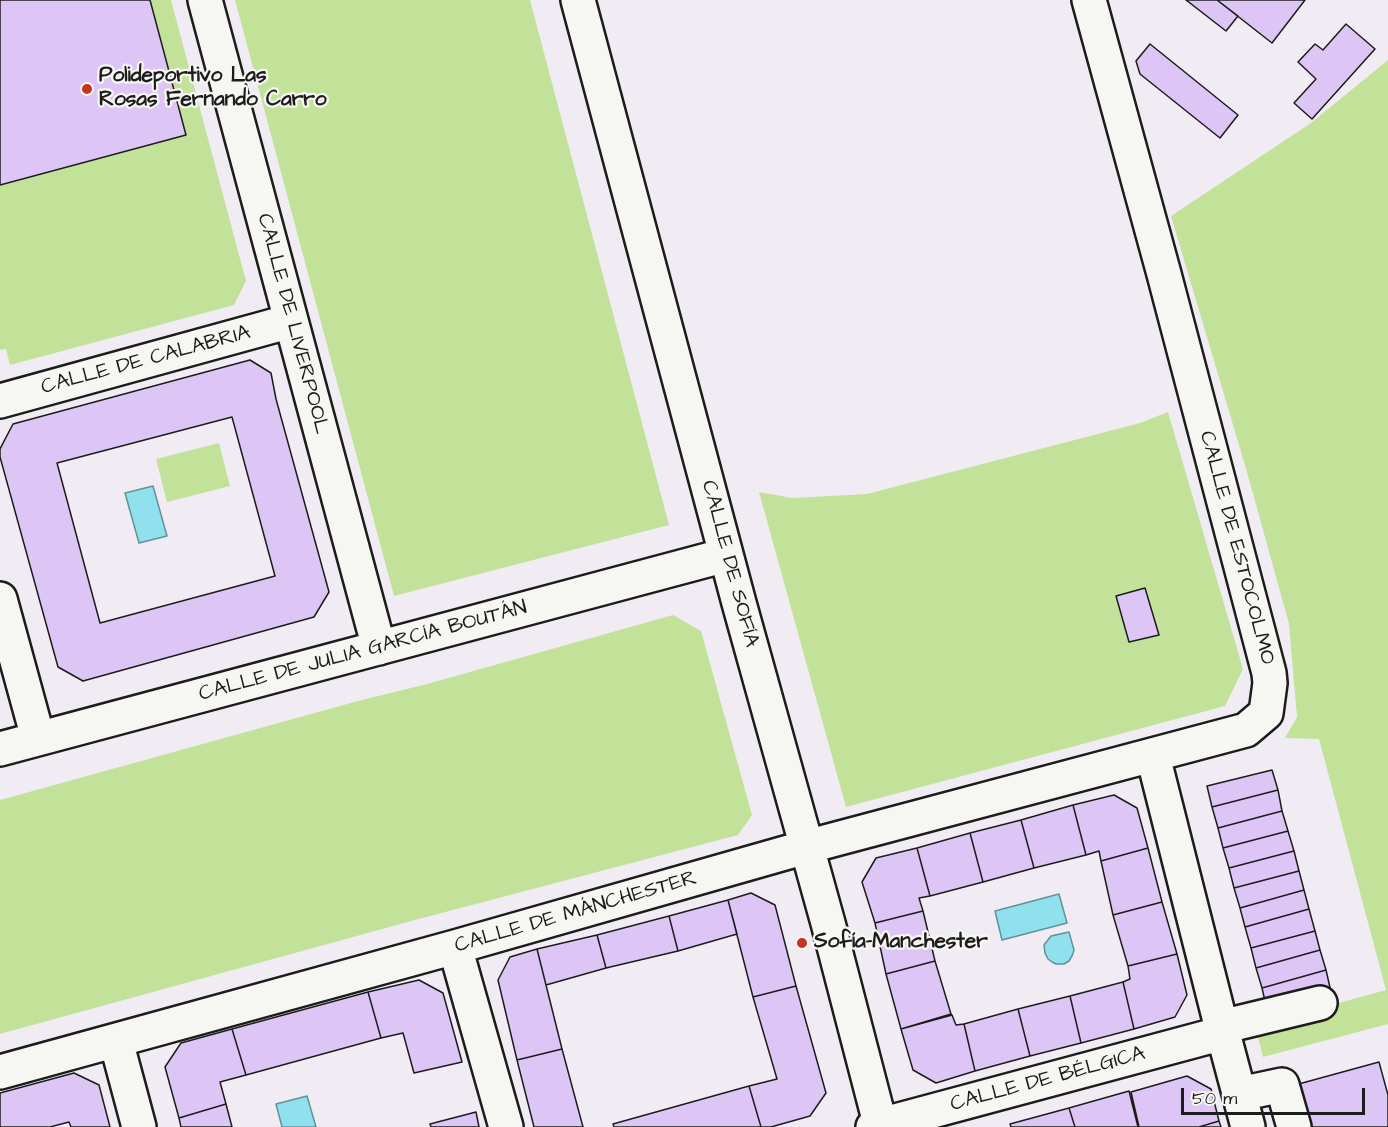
<!DOCTYPE html>
<meta charset="utf-8">
<style>
body{margin:0}
#map{position:relative;width:1388px;height:1127px;overflow:hidden;background:#f1ecf3;font-family:"Architects Daughter",sans-serif}
canvas{display:block}
.scale{position:absolute;left:1181px;top:1088px;width:184px;height:27px;box-sizing:border-box;border:3px solid #1c1c1c;border-top:0;padding-left:8px;font-size:18px;line-height:21px;white-space:nowrap;color:#1c1c1c;-webkit-text-stroke:4px #f6f6f2;paint-order:stroke}
</style>
<div id="map">
<canvas width="1388" height="1127"></canvas>
<div class="scale">50 m</div>
</div>
<script>
const ctx = document.querySelector('canvas').getContext('2d');
ctx.lineJoin = 'round';
function fill(path, color) {
  ctx.fillStyle = color;
  ctx.fill(path, 'evenodd');
}
function poly(rows) {
  const path = new Path2D();
  for (const r of rows) {
    path.moveTo(r[0], r[1]);
    for (let i = 2; i < r.length; i += 2) path.lineTo(r[i], r[i + 1]);
  }
  return path;
}
function stroke(path, color, width, dash) {
  ctx.strokeStyle = color;
  ctx.lineWidth = width;
  ctx.lineCap = dash ? 'butt' : 'round';
  ctx.setLineDash(dash || []);
  ctx.stroke(path);
}
function write(font, color, halo, rows, align = 'center') {
  ctx.font = font + ' "Architects Daughter",sans-serif';
  ctx.lineWidth = 4.5;
  ctx.setLineDash([]);
  ctx.textBaseline = 'middle';
  ctx.strokeStyle = halo;
  ctx.fillStyle = color;
  for (const [text, x, y, turn = 0] of rows) {
    ctx.save();
    ctx.translate(x, y);
    ctx.rotate((+turn || 0) * Math.PI / 180);
    ctx.textAlign = isNaN(turn) ? turn : align;
    if (halo) ctx.strokeText(text, 0, 0);
    ctx.fillText(text, 0, 0);
    ctx.restore();
  }
}
fill(poly([
 [0,0,171,0,246,281,234,305,10,365,6,349,0,350],
 [235,0,530,0,669,525,394,596],
 [1388,60,1388,1024,1263,1057,1255,1026,1386,990,1319,739,1285,738,1297,717,1289,624,1247,472,1171,216,1311,123],
 [1168,412,1243,669,1225,706,846,807,759,492,792,498,867,494,1140,423],
 [219,443,230,486,167,502,156,459],
 [673,615,701,631,752,815,738,835,415,920,0,1034,0,800,358,701,427,684]
]), '#c2e29a');
const water = poly([
 [153,486,167,536,139,543,125,493,153,486],
 [1059,894,1067,923,1002,940,995,911,1059,894],
 [1069,932,1074,950,1072,956,1069,961,1064,964,1056,964,1052,962,1048,959,1045,953,1044,945,1051,936,1069,932],
 [307,1096,316,1127,282,1127,276,1104,307,1096]
]);
fill(water, '#90e0ed');
stroke(water, '#629299', 1.5);
const building = poly([
 [0,0,150,0,186,135,0,185,0,0],
 [1186,0,1217,0,1238,16,1226,31,1186,0],
 [1217,0,1305,0,1272,43,1217,0],
 [1346,24,1375,49,1312,119,1294,103,1316,79,1298,62,1315,44,1323,50,1346,24],
 [1150,44,1238,115,1220,138,1140,74,1136,61,1150,44],
 [250,360,271,373,276,399,329,592,314,617,83,681,58,667,0,457,0,449,13,424,250,360],
 [232,417,275,576,100,623,57,463,232,417],
 [1145,588,1159,635,1129,642,1116,596,1145,588],
 [1272,770,1278,790,1212,807,1207,786,1272,770],
 [1278,790,1282,811,1218,828,1212,807,1278,790],
 [1114,795,1137,808,1148,848,1101,861,1099,851,1086,855,1073,805,1114,795],
 [1073,805,1086,855,1034,868,1021,820,1073,805],
 [1282,811,1288,831,1223,848,1218,828,1282,811],
 [1021,820,1034,868,983,882,970,833,1021,820],
 [1288,831,1294,851,1229,868,1223,848,1288,831],
 [970,833,983,882,930,896,917,848,970,833],
 [917,848,930,896,919,898,923,911,875,923,862,882,876,858,917,848],
 [1148,848,1162,902,1113,915,1101,861,1148,848],
 [1294,851,1299,871,1234,888,1229,868,1294,851],
 [1299,871,1304,890,1240,908,1234,888,1299,871],
 [1304,890,1309,909,1245,927,1240,908,1304,890],
 [751,893,775,905,796,986,753,997,728,900,751,893],
 [728,900,737,934,678,951,669,916,728,900],
 [1162,902,1177,954,1128,966,1113,915,1162,902],
 [1309,909,1315,931,1251,948,1245,927,1309,909],
 [923,911,935,961,886,974,875,923,923,911],
 [669,916,678,951,606,968,597,935,669,916],
 [1315,931,1320,950,1256,968,1251,948,1315,931],
 [597,935,606,968,546,985,537,949,597,935],
 [537,949,562,1049,517,1060,498,980,510,957,537,949],
 [1320,950,1326,970,1262,988,1256,968,1320,950],
 [1177,954,1187,995,1175,1017,1134,1029,1123,982,1130,979,1128,966,1177,954],
 [935,961,951,1014,901,1029,886,974,935,961],
 [1326,970,1331,992,1267,1010,1262,988,1326,970],
 [419,980,443,993,462,1062,414,1073,403,1033,381,1038,368,992,419,980],
 [1123,982,1134,1029,1081,1043,1070,996,1123,982],
 [796,986,826,1093,810,1116,771,1127,761,1127,749,1086,777,1079,753,997,796,986],
 [368,992,381,1038,246,1075,232,1029,368,992],
 [1070,996,1081,1043,1030,1056,1018,1009,1070,996],
 [1018,1009,1030,1056,975,1071,964,1024,1018,1009],
 [952,1015,956,1025,964,1024,975,1071,936,1083,913,1070,901,1029,952,1015],
 [232,1029,246,1075,220,1082,226,1104,179,1118,165,1067,181,1043,232,1029],
 [562,1049,583,1127,534,1127,517,1060,562,1049],
 [1379,1062,1388,1095,1388,1127,1306,1127,1295,1085,1379,1062],
 [74,1073,99,1085,110,1127,71,1127,69,1122,50,1127,0,1127,0,1093,74,1073],
 [1187,1076,1211,1089,1219,1121,1199,1127,1139,1127,1131,1092,1187,1076],
 [749,1086,761,1127,614,1127,613,1124,749,1086],
 [1129,1091,1138,1127,1075,1127,1069,1108,1129,1091],
 [226,1104,232,1127,181,1127,179,1118,226,1104],
 [1069,1108,1075,1127,1011,1127,1010,1124,1069,1108],
 [476,1112,479,1127,431,1127,430,1124,476,1112],
 [1219,1121,1221,1127,1199,1127,1219,1121]
]);
fill(building, '#ddc6f6');
stroke(building, '#1c1c1c', 1.5);
const minor = poly([
 [205,0,379,648],
 [578,0,739,603,828,923,881,1127],
 [0,401,291,321],
 [0,599,38,738],
 [0,749,726,555],
 [1153,756,1223,1033,1248,1127],
 [455,947,506,1127],
 [1221,1027,1320,1003],
 [116,1041,139,1127],
 [0,1072,455,947,806,847,1246,730,1266,713,1270,683,1269,673,1164,274,1089,0],
 [1240,1094,1282,1085,1294,1127],
 [873,1127,1223,1033]
]);
stroke(minor, '#1c1c1c', 38);
stroke(minor, '#f6f6f2', 33);
for (const [x, y, r, color] of [
 [87,89,6,"#c8321e"],
 [802,943,6,"#c8321e"]
]) {
  const dot = new Path2D();
  dot.arc(x, y, r, 0, 2 * Math.PI);
  ctx.fillStyle = color;
  ctx.fill(dot);
  stroke(dot, '#f6f6f2', 2);
}
write('bold 21px', '#1c1c1c', '#f6f6f2', [
 ["Polideportivo Las",99,77],
 ["Rosas Fernando Carro",99,101],
 ["Sofía-Manchester",814,943]
], 'left');
write('21px', '#1c1c1c', '#f6f6f2', [
 ["CALLE DE LIVERPOOL",292,324,75],
 ["CALLE DE CALABRIA",146,361,-15],
 ["CALLE DE ESTOCOLMO",1236,548,75],
 ["CALLE DE SOFÍA",729,564,75],
 ["CALLE DE JULIA GARCÍA BOUTÁN",363,652,-15],
 ["CALLE DE MÁNCHESTER",576,913,-16],
 ["CALLE DE BÉLGICA",1048,1080,-15]
]);
</script>
